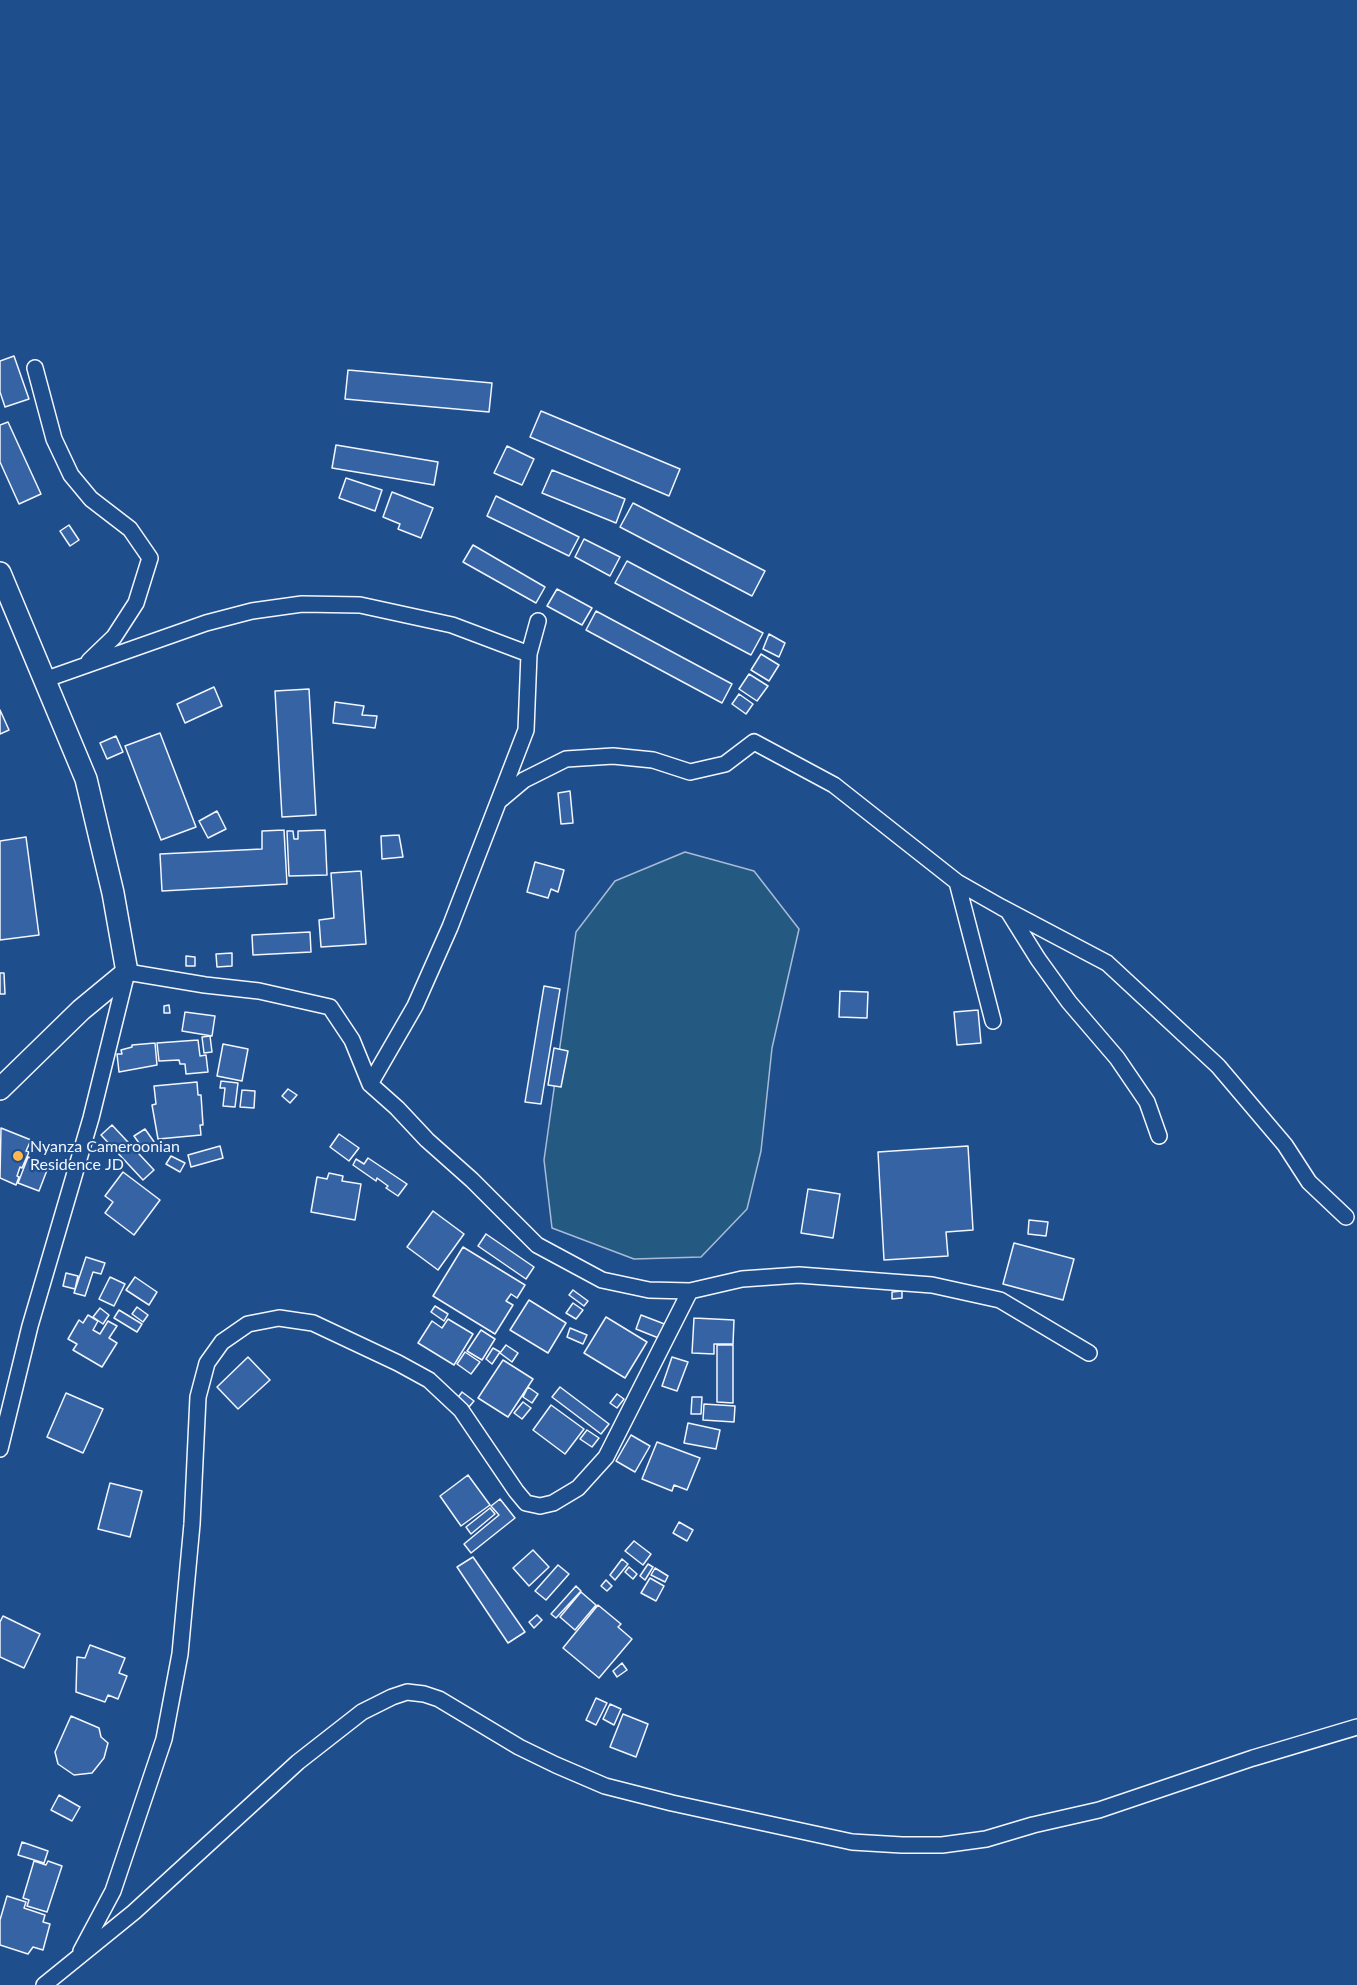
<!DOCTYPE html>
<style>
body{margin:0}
canvas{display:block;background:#1f4e8c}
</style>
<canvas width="1357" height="1985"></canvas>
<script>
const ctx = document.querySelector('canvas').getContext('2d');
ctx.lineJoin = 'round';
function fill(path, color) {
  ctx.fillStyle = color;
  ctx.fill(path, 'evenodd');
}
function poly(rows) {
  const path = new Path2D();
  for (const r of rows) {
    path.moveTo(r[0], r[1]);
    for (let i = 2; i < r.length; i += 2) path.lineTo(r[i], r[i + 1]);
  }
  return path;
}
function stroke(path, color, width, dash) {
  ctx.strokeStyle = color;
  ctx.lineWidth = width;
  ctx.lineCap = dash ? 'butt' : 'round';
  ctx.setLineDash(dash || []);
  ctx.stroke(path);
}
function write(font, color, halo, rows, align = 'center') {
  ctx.font = font + ' Lato,sans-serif';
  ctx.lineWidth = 4.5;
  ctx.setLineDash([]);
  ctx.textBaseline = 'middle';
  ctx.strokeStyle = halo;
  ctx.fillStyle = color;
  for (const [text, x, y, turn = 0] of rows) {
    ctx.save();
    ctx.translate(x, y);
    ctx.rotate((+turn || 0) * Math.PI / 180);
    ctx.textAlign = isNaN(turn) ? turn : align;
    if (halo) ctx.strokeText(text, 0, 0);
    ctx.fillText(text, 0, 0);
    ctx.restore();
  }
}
const green = poly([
 [685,852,754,871,799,929,772,1048,761,1151,747,1209,701,1257,634,1259,552,1228,544,1160,576,932,615,881,685,852]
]);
fill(green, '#245a82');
stroke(green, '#a8bbd7', 1.5);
const building = poly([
 [14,356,29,399,5,407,0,392,0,361,14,356],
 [348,370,492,383,489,412,345,399,348,370],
 [541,411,680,469,669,496,530,437,541,411],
 [8,422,41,494,19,504,0,462,0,425,8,422],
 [336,445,438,462,434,485,332,468,336,445],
 [507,446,534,459,522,485,494,473,507,446],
 [552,470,625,499,616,523,542,493,552,470],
 [346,478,382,490,375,511,339,498,346,478],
 [392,492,433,508,421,538,398,529,400,524,383,517,392,492],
 [496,496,579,537,569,556,487,516,496,496],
 [633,503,765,571,752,596,620,527,633,503],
 [69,525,79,540,70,546,60,531,69,525],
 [584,539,620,557,610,576,575,557,584,539],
 [473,545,545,587,536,603,463,562,473,545],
 [627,561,763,633,751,655,615,583,627,561],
 [557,589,592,608,582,625,547,606,557,589],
 [596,611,732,684,722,703,586,630,596,611],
 [769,634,785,643,779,657,763,649,769,634],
 [761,654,779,665,769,681,751,670,761,654],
 [749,674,768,686,757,701,739,689,749,674],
 [214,687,222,706,185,723,177,704,214,687],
 [309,689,316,815,282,817,275,691,309,689],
 [739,694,753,704,746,714,732,704,739,694],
 [335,702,364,706,362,715,377,716,375,728,333,723,335,702],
 [0,710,9,730,0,734,0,710],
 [160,733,196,827,161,840,125,746,160,733],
 [116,736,123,752,107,759,100,743,116,736],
 [570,791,573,823,561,824,558,793,570,791],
 [217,811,226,829,208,838,199,821,217,811],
 [284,830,287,884,162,891,160,854,262,849,262,831,284,830],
 [325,830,327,875,289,876,287,831,293,831,294,839,298,839,298,831,325,830],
 [399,835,403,857,382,859,381,836,399,835],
 [26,837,39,935,0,940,0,841,26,837],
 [535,862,564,870,558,892,551,889,548,898,527,892,535,862],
 [361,871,366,944,321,947,319,920,334,918,331,873,361,871],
 [310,932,311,952,253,955,252,935,310,932],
 [232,953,232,966,217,967,216,954,232,953],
 [186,956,195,957,195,966,186,966,186,956],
 [0,973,4,973,5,994,0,994,0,973],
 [544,986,560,989,541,1104,525,1102,544,986],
 [840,991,868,992,867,1018,839,1017,840,991],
 [169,1005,170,1013,164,1013,164,1006,169,1005],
 [978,1010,981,1043,957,1045,954,1012,978,1010],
 [185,1012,215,1016,212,1036,182,1031,185,1012],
 [210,1036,212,1052,204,1053,202,1037,210,1036],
 [198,1040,200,1056,206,1055,208,1072,186,1074,185,1064,180,1064,179,1060,159,1061,157,1043,198,1040],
 [155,1043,157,1065,119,1072,117,1054,122,1054,121,1050,132,1047,132,1045,155,1043],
 [223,1044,248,1049,242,1081,217,1076,223,1044],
 [554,1048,568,1051,561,1087,548,1085,554,1048],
 [221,1081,238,1083,235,1107,223,1106,225,1088,220,1088,221,1081],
 [197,1082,198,1095,201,1095,203,1125,200,1125,201,1135,158,1139,152,1105,156,1104,154,1086,197,1082],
 [288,1089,297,1095,290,1103,282,1096,288,1089],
 [242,1090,255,1091,254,1108,240,1107,242,1090],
 [112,1125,154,1170,143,1180,101,1135,112,1125],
 [1,1128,31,1140,26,1151,29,1152,22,1168,20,1167,17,1176,19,1177,16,1185,0,1178,1,1128],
 [145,1129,157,1146,146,1153,134,1136,145,1129],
 [339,1134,359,1148,349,1161,330,1147,339,1134],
 [220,1146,223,1158,191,1167,188,1155,220,1146],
 [968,1146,973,1230,946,1232,948,1256,884,1260,878,1152,968,1146],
 [171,1156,185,1163,180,1172,166,1164,171,1156],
 [28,1157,49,1165,39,1191,18,1183,28,1157],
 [368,1158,407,1184,398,1196,386,1188,388,1186,377,1178,376,1181,353,1165,356,1159,364,1164,368,1158],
 [123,1172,160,1200,134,1235,105,1213,113,1202,105,1196,123,1172],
 [329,1173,343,1176,342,1181,361,1184,355,1220,311,1212,317,1177,327,1179,329,1173],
 [808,1189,840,1194,833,1238,801,1233,808,1189],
 [433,1211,464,1234,438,1270,407,1247,433,1211],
 [1029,1220,1048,1222,1046,1236,1028,1234,1029,1220],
 [486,1234,534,1267,526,1279,478,1246,486,1234],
 [1014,1243,1074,1259,1063,1300,1003,1284,1014,1243],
 [463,1247,525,1285,517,1298,511,1294,506,1301,513,1305,495,1334,433,1296,463,1247],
 [86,1257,105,1263,101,1274,93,1272,85,1296,74,1293,86,1257],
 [66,1273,78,1276,75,1289,63,1286,66,1273],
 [110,1277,125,1284,114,1306,99,1299,110,1277],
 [135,1277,157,1292,149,1305,126,1290,135,1277],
 [573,1290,588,1301,584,1306,569,1295,573,1290],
 [902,1291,902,1298,892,1299,892,1292,902,1291],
 [529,1300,566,1323,548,1353,510,1330,529,1300],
 [573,1303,583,1310,576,1319,566,1313,573,1303],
 [435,1306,448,1314,444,1321,431,1312,435,1306],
 [137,1307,148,1315,143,1322,132,1314,137,1307],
 [100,1308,109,1315,103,1324,93,1317,100,1308],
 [119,1310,142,1324,137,1332,114,1318,119,1310],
 [88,1315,98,1321,93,1330,100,1334,108,1321,117,1326,109,1338,117,1343,102,1367,73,1350,77,1344,68,1339,79,1320,83,1323,88,1315],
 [641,1315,667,1325,661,1339,636,1329,641,1315],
 [606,1317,647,1342,625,1378,584,1353,606,1317],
 [694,1318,734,1320,733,1344,714,1344,714,1354,692,1353,694,1318],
 [448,1319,473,1334,454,1365,418,1343,432,1321,442,1328,448,1319],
 [570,1328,587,1335,583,1344,567,1337,570,1328],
 [481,1330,495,1339,482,1360,467,1351,481,1330],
 [506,1345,518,1353,512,1362,500,1353,506,1345],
 [717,1345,733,1345,733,1403,717,1402,717,1345],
 [493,1348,500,1352,492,1364,486,1359,493,1348],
 [465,1352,480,1362,471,1374,457,1364,465,1352],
 [248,1357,270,1380,238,1409,217,1387,248,1357],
 [672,1357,688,1362,677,1391,662,1386,672,1357],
 [503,1360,533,1379,508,1417,478,1398,503,1360],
 [528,1387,538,1394,532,1403,523,1397,528,1387],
 [560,1387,609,1424,601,1434,552,1397,560,1387],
 [462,1392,474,1401,469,1407,457,1399,462,1392],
 [66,1393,103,1409,83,1453,47,1437,66,1393],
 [617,1394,624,1399,617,1408,610,1403,617,1394],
 [692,1397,702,1397,701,1414,691,1414,692,1397],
 [523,1402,531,1408,522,1419,514,1413,523,1402],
 [704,1404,735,1406,734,1422,703,1420,704,1404],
 [551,1405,584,1429,565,1454,533,1430,551,1405],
 [688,1423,720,1430,716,1449,684,1443,688,1423],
 [587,1430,599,1438,592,1447,580,1439,587,1430],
 [631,1435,650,1446,635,1472,616,1461,631,1435],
 [657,1442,700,1458,687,1490,674,1485,672,1491,642,1479,657,1442],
 [468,1475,490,1505,461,1526,440,1496,468,1475],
 [110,1483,142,1491,130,1537,98,1529,110,1483],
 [500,1499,515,1518,471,1553,464,1544,499,1515,491,1506,500,1499],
 [490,1508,495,1514,471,1534,466,1527,490,1508],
 [679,1522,693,1530,687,1541,673,1533,679,1522],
 [634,1541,651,1554,643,1565,625,1551,634,1541],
 [533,1550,549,1567,529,1586,513,1568,533,1550],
 [473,1557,525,1632,508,1643,457,1567,473,1557],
 [622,1559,628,1564,615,1580,610,1575,622,1559],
 [648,1564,653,1567,645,1580,640,1576,648,1564],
 [558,1565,569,1574,546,1600,535,1591,558,1565],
 [629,1567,637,1574,633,1579,625,1572,629,1567],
 [655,1568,668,1576,665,1582,651,1575,655,1568],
 [650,1578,664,1586,656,1601,641,1593,650,1578],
 [606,1580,612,1586,607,1591,601,1586,606,1580],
 [576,1586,581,1591,556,1618,551,1614,576,1586],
 [581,1592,596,1605,575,1630,560,1617,581,1592],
 [598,1605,621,1624,618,1627,632,1639,599,1678,563,1648,598,1605],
 [537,1615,542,1620,534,1628,529,1622,537,1615],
 [3,1616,40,1634,24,1668,0,1657,0,1622,3,1616],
 [90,1645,125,1658,119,1673,127,1676,118,1699,108,1695,105,1702,76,1692,77,1657,85,1658,90,1645],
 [622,1663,627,1670,617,1677,613,1671,622,1663],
 [596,1698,607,1703,596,1725,586,1720,596,1698],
 [610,1704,621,1709,614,1725,603,1719,610,1704],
 [623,1714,648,1724,636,1757,610,1747,623,1714],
 [71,1716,99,1728,101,1737,108,1743,104,1758,92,1773,74,1775,58,1764,55,1752,71,1716],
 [59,1795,80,1807,72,1821,51,1810,59,1795],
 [22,1842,48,1851,44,1863,18,1855,22,1842],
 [34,1861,46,1865,48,1861,62,1866,47,1912,27,1906,29,1900,23,1898,34,1861],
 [7,1896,26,1902,24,1908,45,1915,43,1922,50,1924,43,1950,33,1947,28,1954,0,1945,0,1920,7,1896]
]);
fill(building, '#3563a3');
stroke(building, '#f2f6ff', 1.5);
const street = poly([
 [35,368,54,439,71,475,91,499,130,529,150,558,136,603,114,637,89,661],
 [44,680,206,623,252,611,302,604,360,605,452,625,529,654],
 [499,801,524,780,566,759,613,756,653,760,690,772,725,764,754,742,834,785,957,882,993,1021],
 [957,882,1001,907,1107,963,1218,1066,1285,1145,1309,1182,1346,1217],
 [1008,911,1038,959,1069,1002,1117,1058,1147,1102,1159,1136],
 [370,1084,415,1006,450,927,526,730,529,654,538,621],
 [0,1449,30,1326,91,1118,127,972,205,985,259,991,330,1007,352,1040,370,1084,397,1108,427,1140,472,1180,537,1245,602,1280,649,1290,690,1291,742,1279,799,1275,932,1285,1000,1300,1089,1353],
 [81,1951,113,1891,164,1739,180,1654,192,1524,198,1397,207,1363,222,1342,248,1324,279,1318,313,1323,398,1363,429,1380,461,1410,516,1491,526,1503,540,1506,553,1503,578,1488,606,1457,690,1291],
 [44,1985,134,1912,298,1762,362,1712,392,1697,407,1692,424,1694,439,1699,519,1747,556,1765,605,1786,672,1803,852,1842,902,1845,942,1845,986,1839,1033,1825,1099,1810,1253,1758,1357,1727]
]);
const secondary = poly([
 [0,573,86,779,113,893,127,972,81,1010,0,1089]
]);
stroke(street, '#f2f6ff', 18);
stroke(secondary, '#f2f6ff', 24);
stroke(street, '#1f4e8c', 15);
stroke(secondary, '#1f4e8c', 21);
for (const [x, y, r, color] of [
 [18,1156,6,"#ffb74d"]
]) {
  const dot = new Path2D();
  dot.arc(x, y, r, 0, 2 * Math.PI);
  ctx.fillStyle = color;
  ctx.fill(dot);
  stroke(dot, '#1f4e8c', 2);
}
write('16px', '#f2f6ff', '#1f4e8c', [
 ["Nyanza Cameroonian",30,1147],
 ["Residence JD",30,1165]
], 'left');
</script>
